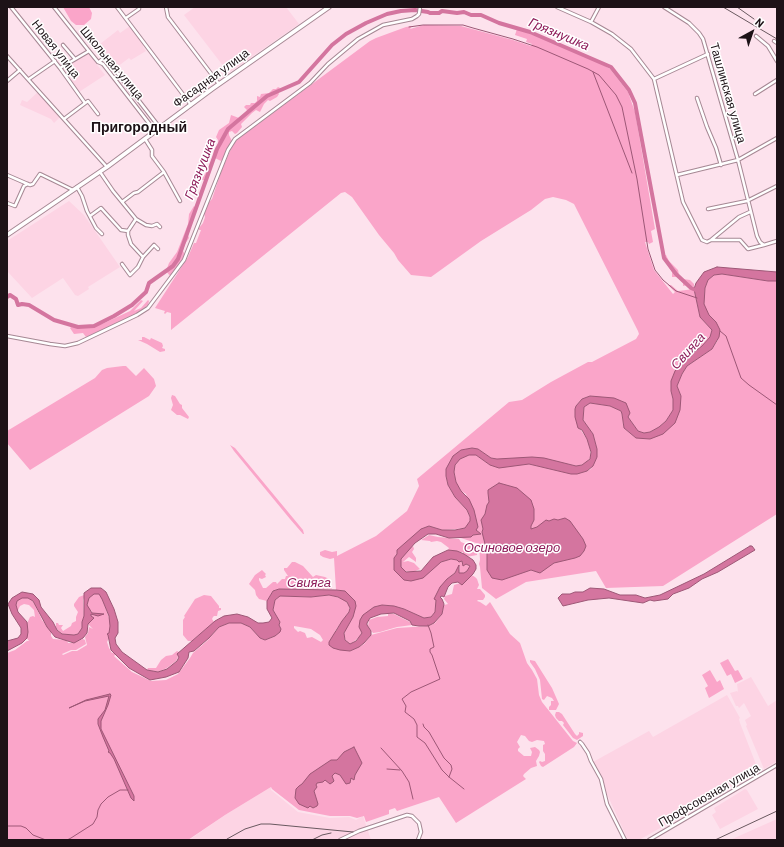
<!DOCTYPE html>
<meta charset="utf-8">
<style>
body{margin:0}
#map{position:relative;width:784px;height:847px;overflow:hidden;background:#fde2ed;font-family:Barlow,sans-serif}
canvas{display:block}
.frame{position:absolute;inset:0;border:8px solid #1d1217;pointer-events:none}
.north{position:absolute;left:732px;top:12px;width:40px;height:40px;-webkit-text-stroke:3px #fff;paint-order:stroke;rotate:40deg;font-size:11px;font-weight:700;line-height:16px;text-align:center;color:#1d1217}
.north::after{content:'';display:block;margin:auto;width:14px;height:18px;background:#1d1217;clip-path:polygon(50% 0,100% 100%,50% 72%,0 100%)}
</style>
<div id="map">
<canvas width="784" height="847"></canvas>
<div class="frame"></div>
<div class="north">N</div>
</div>
<script>
const ctx = document.querySelector('canvas').getContext('2d');
ctx.lineJoin = 'round';
function fill(path, color) {
  ctx.fillStyle = color;
  ctx.fill(path, 'evenodd');
}
function poly(rows) {
  const path = new Path2D();
  for (const r of rows) {
    path.moveTo(r[0], r[1]);
    for (let i = 2; i < r.length; i += 2) path.lineTo(r[i], r[i + 1]);
  }
  return path;
}
function stroke(path, color, width, dash) {
  ctx.strokeStyle = color;
  ctx.lineWidth = width;
  ctx.lineCap = dash ? 'butt' : 'round';
  ctx.setLineDash(dash || []);
  ctx.stroke(path);
}
function write(font, color, halo, rows, align = 'center') {
  ctx.font = font + ' Barlow,sans-serif';
  ctx.lineWidth = 3;
  ctx.setLineDash([]);
  ctx.textBaseline = 'middle';
  ctx.strokeStyle = halo;
  ctx.fillStyle = color;
  for (const [text, x, y, turn = 0] of rows) {
    ctx.save();
    ctx.translate(x, y);
    ctx.rotate((+turn || 0) * Math.PI / 180);
    ctx.textAlign = isNaN(turn) ? turn : align;
    if (halo) ctx.strokeText(text, 0, 0);
    ctx.fillText(text, 0, 0);
    ctx.restore();
  }
}
fill(poly([
 [195,7,286,7,299,24,230,72,226,66,224,67,184,15],
 [130,26,144,45,143,47,146,51,131,60,129,58,117,67,100,44,118,30,120,33],
 [88,53,105,75,79,92,71,80,78,75,70,64],
 [38,92,60,117,54,123,51,119,20,105,22,100,27,102],
 [69,201,84,215,120,267,88,287,89,289,78,296,75,295,63,278,32,298,7,271,7,241],
 [751,677,768,706,777,700,777,761,764,769,746,726,747,725,745,720,751,716,744,703,739,708,738,706,736,706,730,693,737,691,738,692,737,684],
 [727,695,740,718,739,719,740,723,759,772,726,788,726,790,720,794,639,840,628,840,606,792,604,783,597,767,593,762,649,731,653,737],
 [271,787,271,790,298,812,330,818,349,817,356,820,363,816,371,840,189,840,225,815],
 [745,789,747,790,758,809,720,829,712,815,716,812,714,808],
 [777,819,777,838,773,840,730,840]
]), '#fdd4e4');
fill(poly([
 [63,7,89,7,92,13,91,19,84,25,76,25,71,21],
 [424,25,461,26,513,40,531,46,532,44,526,42,527,39,515,35,517,29,558,44,599,62,610,69,628,92,635,112,655,229,651,231,653,242,649,244,648,242,645,242,654,270,673,294,675,292,668,285,671,285,678,291,694,289,700,317,712,330,710,337,702,346,683,361,671,391,673,399,673,410,666,421,659,427,650,432,644,433,638,431,628,417,630,413,590,396,582,399,576,406,575,414,580,429,587,439,590,448,590,458,585,464,576,466,563,463,505,459,497,459,491,458,478,449,472,448,461,450,446,476,448,485,455,497,467,510,471,521,466,528,456,529,442,530,429,526,397,554,399,576,430,572,434,566,441,562,451,559,462,561,470,567,468,571,464,573,459,573,460,566,455,573,447,579,436,600,435,612,431,617,424,618,404,609,388,605,374,607,360,636,351,644,347,642,344,637,345,629,353,617,355,604,354,600,345,591,336,590,334,558,330,559,323,557,320,555,320,552,325,550,332,552,337,551,337,556,376,536,407,511,419,486,417,479,509,402,522,400,551,382,588,362,592,362,636,339,639,334,638,331,574,204,566,200,553,197,545,199,531,210,481,241,431,277,411,275,398,260,394,253,379,235,352,197,345,192,341,193,171,330,171,313,167,312,165,314,164,313,165,311,155,308,188,257,194,243,196,243,201,230,199,230,199,228,203,223,205,217,204,214,209,202,212,199,222,169,234,142,370,41,376,38,406,27,412,26,410,29],
 [278,87,280,88,278,92,279,94,277,97,270,101,268,100,264,104,260,112,256,110,252,113,241,124,242,127,237,133,235,134,232,131,229,132,229,135,232,141,223,159,221,161,215,158,209,176,204,179,205,180,201,180,209,168,209,165,213,157,214,150,216,149,218,145,218,140,216,137,219,130,229,123,231,115,239,118,246,112,247,110,244,107,246,105,250,105,251,103,255,103,257,101,257,96,260,97,261,94,269,93,273,89,276,89],
 [194,206,195,207,196,211,188,235,189,238,185,244,183,251,185,255,177,270,172,276,170,276,166,271,169,263,177,252,188,224,189,214],
 [664,255,666,255,669,261,678,270,679,275,683,279,690,280,694,284,694,287,687,285,683,286,683,283,677,277,672,277,672,272,662,257],
 [722,274,768,281,777,281,777,514,663,586,606,588,596,571,526,582,496,599,482,588,480,567,479,564,480,560,479,544,458,537,470,537,473,535,480,534,476,530,466,494,461,491,456,484,453,468,460,458,469,455,476,455,490,465,529,464,574,474,587,471,591,469,597,457,597,449,593,434,583,420,584,407,590,403,610,406,621,411,622,414,624,428,636,438,647,438,663,434,681,396,677,386,682,374,687,366,712,349,718,340,703,305,705,288,708,280,714,275],
 [141,300,143,301,134,311,141,308,148,300,149,301,148,305,139,312,119,323,86,337,83,333,74,334,70,328,71,327,86,328,102,324,130,311],
 [142,337,144,337,150,340,151,338,162,343,163,346,162,348,165,349,165,351,160,352,147,344,138,340,142,340],
 [123,366,126,366,136,376,144,368,154,379,156,386,149,396,30,470,7,443,7,431,95,378,102,370,107,368],
 [172,395,175,396,180,404,182,405,182,408,189,417,188,419,180,415,177,415,171,410,173,405,171,398],
 [230,445,235,448,303,530,304,534,303,534,290,519,234,451],
 [429,535,438,537,459,539,461,542,469,545,478,547,477,555,466,557,463,555,463,552,456,552,448,550,449,548,441,542,437,541,431,542,430,541,421,540],
 [413,546,414,549,412,552,416,558,416,562,409,557,403,562,408,561,414,563,420,569,413,572,404,571,400,567,400,559,409,548],
 [292,562,295,562,303,566,313,577,316,575,325,577,329,579,329,585,332,588,331,589,304,588,285,590,279,589,273,591,267,601,259,599,256,595,255,590,249,584,255,575,262,570,266,574,265,575,266,577,262,579,259,578,259,580,263,588,266,588,273,582,276,582,277,584,282,579,285,579,286,576,288,576,284,570,284,568,287,568],
 [470,574,475,577,477,579,479,585,477,589,480,589,485,595,485,597,483,600,478,600,477,601,480,602,486,606,490,602,510,634,520,643,527,663,532,670,537,679,539,695,542,702,573,741,577,743,574,747,543,767,541,766,539,762,540,761,542,762,545,761,545,754,543,751,543,745,545,744,544,741,537,740,532,742,529,741,525,736,521,735,517,742,520,747,518,749,518,751,524,756,531,756,532,752,530,748,535,747,539,750,540,752,539,756,536,761,537,766,531,768,524,774,523,776,526,779,456,823,439,797,397,811,395,808,389,810,389,814,366,822,364,816,357,818,350,816,330,816,299,810,272,789,271,787,225,815,188,840,7,840,7,653,15,650,27,641,29,641,26,637,25,628,30,617,33,616,35,617,34,610,29,605,24,604,20,606,18,610,16,610,15,604,19,598,25,597,31,599,35,605,42,620,51,631,51,636,53,639,67,640,68,643,72,643,83,639,85,640,86,644,76,650,71,650,62,654,63,655,72,651,77,651,87,645,85,637,88,633,89,627,93,629,88,624,91,618,90,615,92,611,89,610,87,607,87,600,92,594,101,594,111,624,109,638,107,642,109,648,112,653,114,652,116,654,114,656,116,658,132,672,151,681,166,680,178,674,190,658,193,653,208,640,219,627,229,623,241,623,250,627,260,638,265,640,275,636,281,629,279,625,280,622,273,610,275,600,280,596,311,597,329,595,344,599,349,605,349,612,335,631,346,650,350,651,359,647,364,644,371,635,397,628,428,626,435,623,442,614,444,605,448,604,444,599,445,596,452,594,454,585,463,582],
 [294,626,311,629,320,635,323,640,321,642,312,637,307,638,305,633,300,631,298,632,294,628],
 [84,595,85,596,83,600,84,616,82,622,82,628,78,634,74,635,62,634,56,628,56,623,58,623,59,625,63,625,61,628,63,631,71,626,72,623,76,621,76,617,78,612,74,606,74,604,79,597],
 [204,595,211,596,219,606,219,608,221,608,221,610,218,611,217,616,214,616,213,617,212,619,214,622,192,641,188,641,183,635,183,620,185,617,184,616,195,599],
 [388,614,394,614,410,622,412,625,397,627,380,632,373,633,368,626,369,620,377,617,388,616],
 [177,651,179,652,178,657,176,661,167,668,158,672,147,670,148,668,156,668,161,660,166,656,172,655],
 [728,659,735,671,738,670,743,679,735,683,731,674,727,676,720,663],
 [530,660,535,661,552,688,559,704,556,710,549,710,549,707,551,705,551,701,554,701,552,698,547,696,544,700,542,699,540,680,535,669,530,662],
 [710,670,717,682,720,680,724,689,709,698,705,688,708,686,702,675],
 [556,712,559,712,562,714,575,734,577,736,579,734,579,732,583,733,583,736,577,740,573,738,563,725,564,723,562,721,559,721,556,718,555,715]
]), '#faa5c9');
const water = poly([
 [717,267,777,272,777,281,768,281,722,274,714,275,708,280,705,288,704,304,709,315,716,322,720,330,719,337,712,349,687,366,682,374,677,386,681,396,680,410,675,423,663,434,650,439,636,438,624,428,622,414,621,411,610,406,590,403,584,407,583,420,593,434,597,449,597,457,593,466,587,471,577,474,571,474,529,464,499,468,490,465,476,455,469,455,460,459,455,465,454,472,456,482,461,491,469,499,474,510,478,527,476,530,481,534,473,535,471,537,449,538,436,534,428,534,415,543,401,559,401,567,406,572,421,571,433,557,448,550,457,551,464,554,473,560,476,565,476,569,473,574,462,585,458,582,452,583,448,587,444,597,442,596,440,597,442,599,444,604,442,614,434,623,428,626,419,626,412,625,410,621,394,613,381,614,370,618,367,623,367,625,371,631,371,635,364,643,359,647,350,651,340,650,333,648,329,645,329,642,342,621,349,612,350,608,347,602,338,597,329,595,311,597,280,596,275,600,273,610,280,622,279,625,281,629,280,632,275,636,265,640,260,638,250,627,241,623,229,623,219,627,209,638,194,651,189,652,188,658,179,672,166,677,150,680,129,668,111,650,108,635,107,634,109,633,110,626,109,616,102,599,99,594,94,594,89,598,87,605,92,613,104,614,98,616,91,614,91,616,94,618,88,624,87,633,83,638,74,643,55,637,47,627,33,601,28,598,22,598,17,601,16,605,18,612,27,622,28,632,27,638,22,643,7,651,7,641,18,638,21,634,21,628,12,614,8,604,12,598,22,592,33,594,39,600,41,607,53,622,57,630,62,634,74,635,78,634,82,628,82,622,84,616,84,593,91,588,101,588,106,592,114,609,118,622,118,633,115,638,116,644,122,652,147,670,158,672,167,669,177,661,179,657,177,654,215,621,224,616,237,614,248,617,258,623,263,623,269,622,272,618,267,609,267,601,273,591,279,589,336,590,345,591,355,601,356,606,353,617,344,633,345,640,350,644,356,641,362,633,359,627,360,620,363,615,374,607,382,605,394,606,404,609,424,618,431,617,435,612,436,600,434,599,440,587,447,579,455,573,459,565,459,573,464,573,467,571,470,566,466,564,463,566,462,561,459,562,457,560,451,559,441,562,423,578,411,581,404,580,394,570,394,558,397,554,397,550,421,529,429,526,442,530,455,530,465,528,470,521,470,517,467,510,455,497,448,485,446,476,446,469,453,456,461,450,472,448,478,449,491,458,497,459,532,457,544,458,576,466,582,465,590,459,591,452,587,439,582,430,578,428,575,417,575,409,576,406,582,399,590,396,614,398,626,403,630,413,628,417,638,431,644,433,650,432,659,427,666,421,673,410,673,399,671,391,671,381,675,371,683,361,702,346,710,337,712,330,700,317,694,289,696,283,704,272,717,267],
 [499,483,517,488,531,500,534,509,534,520,531,526,531,529,537,527,546,520,549,521,554,519,558,520,565,518,570,521,583,539,586,546,584,551,580,556,575,558,554,563,540,573,531,570,502,580,492,578,487,570,487,552,482,532,483,529,481,520,485,514,487,505,489,502,488,493,488,490,499,483],
 [750,546,752,546,755,550,718,572,702,579,689,588,673,594,668,599,654,601,650,600,643,603,609,598,588,600,563,606,558,598,562,594,570,594,575,592,583,592,590,588,604,589,620,595,636,595,645,598,660,595,704,574,750,546],
 [110,694,111,695,108,705,101,721,101,729,134,796,134,801,131,798,114,759,110,753,108,752,109,751,103,737,98,724,98,719,105,710,109,696,85,701,69,708,86,700,110,694],
 [354,747,362,763,355,775,354,780,351,778,350,783,346,784,340,775,335,773,332,776,334,781,333,782,330,784,325,780,323,782,317,783,316,785,317,787,314,791,318,804,317,806,313,808,310,806,308,808,299,804,295,798,296,789,299,786,302,784,310,774,331,760,337,760,344,752,354,747]
]);
fill(water, '#d4759f');
stroke(water, '#9d5776', 1);
stroke(poly([
 [409,27,423,25,463,25,473,28,513,39,537,47,588,69,599,75,616,95,622,107,637,179,648,249,655,270,663,280,676,291,697,298],
 [593,72,632,173],
 [720,331,726,336,741,378,749,385,777,405],
 [428,625,431,633,434,647,430,649,430,652,432,655,440,679,411,692,402,699,406,706,405,712,414,719,417,725,417,737,425,743,442,770,449,777,464,789],
 [423,724,424,727,429,732,444,758,451,765,452,769,449,777],
 [381,748,402,771,409,782,413,799],
 [387,769,400,770],
 [7,826,21,826,26,828,33,835,46,840],
 [67,840,71,838,93,824,97,817,98,810,101,804,108,797,120,790,128,790]
]), '#9d5776', 1);
stroke(poly([
 [7,297,10,295,16,299,18,305,22,304,29,305,54,320,78,327,94,326,114,316,132,305,146,292,149,283,173,266,178,259,217,149,228,129,267,96,299,82,332,45,346,34,366,23,387,14,401,11,415,10,428,12,430,13,439,13,442,11,457,13,464,12,471,15,481,15,499,23,530,32,611,67,629,90,635,103,664,258,676,274,691,288,698,291]
]), '#d4759f', 4);
const minor = poly([
 [11,7,60,68,85,103],
 [54,7,89,51,98,62,103,64,155,131],
 [117,7,191,105],
 [166,7,168,17,219,84],
 [557,7,591,22,612,34,631,49,654,79,683,202,702,240,707,242,711,240,739,217,750,212],
 [664,7,689,23,699,33,703,39,738,160,757,236,760,242,764,245,777,241],
 [126,18,139,9,139,7],
 [591,22,599,7],
 [756,36,768,46,777,61],
 [774,41,777,43],
 [63,45,75,59],
 [7,56,107,167],
 [99,62,105,57,160,128],
 [60,68,89,51],
 [29,79,55,61],
 [654,79,708,54],
 [7,81,20,70],
 [755,94,777,80],
 [697,98,707,127,716,148,721,165],
 [64,119,88,101,98,114],
 [145,139,152,150,152,156,164,172,180,201],
 [100,172,113,191,136,219,146,225,152,226,157,224,160,227],
 [7,175,30,185,33,184,40,174,73,190],
 [677,175,738,160,777,138],
 [77,187,82,196,87,211,96,228,102,234],
 [122,202,134,193,138,192,164,172],
 [7,203,15,206,24,186,28,184],
 [708,209,747,201,777,186],
 [90,216,101,208,121,230,128,231],
 [136,219,128,231,128,235,131,244,143,257],
 [712,240,740,240,748,249,764,245],
 [122,264,130,275,138,267,143,257,154,245,158,249],
 [7,336,50,344,65,346,78,343,137,315,148,308,184,260,228,150,235,139,310,83,328,64,358,39,383,25,412,19,417,16,419,14,420,7],
 [580,742,582,744,588,753,591,761,601,779,607,804,625,840],
 [340,840,359,831,407,815,412,816,419,823,421,832,418,840],
 [649,840,777,765]
]);
const major = poly([
 [7,235,107,167,212,89,329,7]
]);
stroke(minor, '#a68894', 4.5);
stroke(major, '#a68894', 5.5);
stroke(minor, '#fff', 2.5);
stroke(major, '#fff', 3.5);
stroke(poly([
 [723,7,777,39],
 [737,7,754,19],
 [227,839,245,829,261,824,270,824,353,832],
 [312,840,322,835,331,833],
 [715,840,777,811]
]), '#69585f', 1);
write('12px', '#1d1217', '#fff', [
 ["Новая улица",56,49,52],
 ["Школьная улица",112,63,50],
 ["Фасадная улица",211,78,-36],
 ["Ташлинская улица",728,93,74],
 ["Профсоюзная улица",709,795,-30]
]);
write('italic 13px', '#8e1c5a', '#fff', [
 ["Грязнушка",559,34,23],
 ["Грязнушка",200,169,-69],
 ["Свияга",688,351,-48],
 ["Осиновое озеро",512,548],
 ["Свияга",309,583]
]);
write('bold 14px', '#1d1217', '#fff', [
 ["Пригородный",139,127]
]);
</script>
